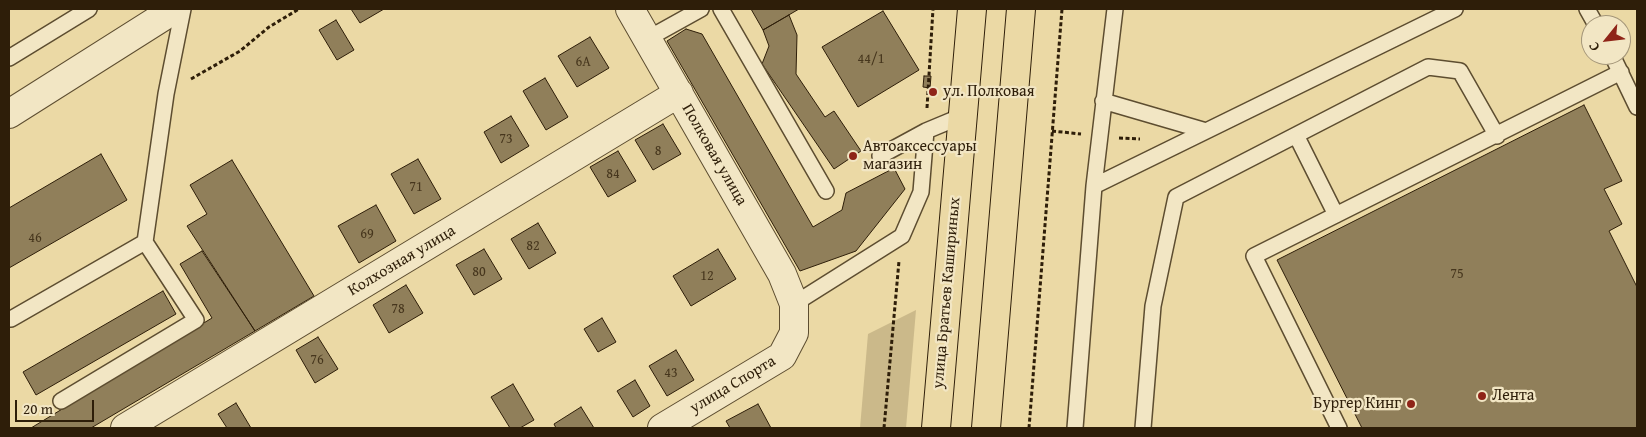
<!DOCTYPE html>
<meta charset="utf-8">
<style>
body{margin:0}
#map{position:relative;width:1646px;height:437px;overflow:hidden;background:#ebd9a5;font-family:"Gentium Book Plus",serif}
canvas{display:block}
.frame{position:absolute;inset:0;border:10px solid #2e1e09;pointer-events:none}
.north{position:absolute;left:1581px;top:15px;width:50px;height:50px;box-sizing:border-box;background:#f2e6c4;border:1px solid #a49679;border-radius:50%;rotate:241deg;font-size:14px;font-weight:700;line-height:20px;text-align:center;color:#2e1e09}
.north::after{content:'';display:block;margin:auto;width:18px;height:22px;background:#8f2418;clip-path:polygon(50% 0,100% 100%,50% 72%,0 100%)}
.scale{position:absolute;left:15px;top:400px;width:79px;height:22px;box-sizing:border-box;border:2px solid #2e1e09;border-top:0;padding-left:6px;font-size:15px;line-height:18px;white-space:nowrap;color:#2e1e09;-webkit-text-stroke:4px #f2e6c4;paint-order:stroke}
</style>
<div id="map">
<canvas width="1646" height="437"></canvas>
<div class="frame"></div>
<div class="north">С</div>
<div class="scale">20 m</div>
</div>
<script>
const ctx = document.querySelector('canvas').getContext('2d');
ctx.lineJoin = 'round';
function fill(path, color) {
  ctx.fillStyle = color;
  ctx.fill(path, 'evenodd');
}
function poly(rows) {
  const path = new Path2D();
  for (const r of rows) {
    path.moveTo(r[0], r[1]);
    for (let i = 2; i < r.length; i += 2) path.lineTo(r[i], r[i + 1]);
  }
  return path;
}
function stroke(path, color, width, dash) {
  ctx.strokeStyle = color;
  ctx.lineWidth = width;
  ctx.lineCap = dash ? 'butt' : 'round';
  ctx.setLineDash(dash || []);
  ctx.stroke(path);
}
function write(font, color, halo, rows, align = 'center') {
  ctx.font = font + ' "Gentium Book Plus",serif';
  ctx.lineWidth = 4.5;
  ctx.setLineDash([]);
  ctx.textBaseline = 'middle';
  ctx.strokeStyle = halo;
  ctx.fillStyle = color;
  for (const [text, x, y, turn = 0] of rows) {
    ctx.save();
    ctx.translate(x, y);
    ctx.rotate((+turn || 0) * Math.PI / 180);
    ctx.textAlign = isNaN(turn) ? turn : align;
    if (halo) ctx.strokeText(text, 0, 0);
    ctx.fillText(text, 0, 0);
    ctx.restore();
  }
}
fill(poly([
 [916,310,906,428,860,428,868,334]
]), '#cbb98a');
const building = poly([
 [351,9,384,9,360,23,351,9],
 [751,9,799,9,763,30,751,9],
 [883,11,919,70,858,107,822,47,883,11],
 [789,15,797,35,796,74,825,117,834,111,861,151,834,169,762,64,769,46,763,30,789,15],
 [336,20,354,50,337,60,319,30,336,20],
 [686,29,702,34,813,227,842,210,846,193,894,168,905,189,856,251,800,271,667,41,686,29],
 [590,37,609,68,577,87,558,56,590,37],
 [924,76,931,76,930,88,923,87,924,76],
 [545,78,568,117,546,130,523,91,545,78],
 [1584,105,1622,181,1604,189,1622,224,1609,231,1637,287,1637,428,1362,428,1277,260,1584,105],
 [511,116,529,146,501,163,484,132,511,116],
 [663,124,681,154,653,170,635,140,663,124],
 [618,151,636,181,608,197,590,167,618,151],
 [101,154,127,200,9,268,9,208,101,154],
 [418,159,441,199,414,214,391,174,418,159],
 [232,160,314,296,255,331,187,226,207,214,190,185,232,160],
 [376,205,396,241,359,263,338,226,376,205],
 [538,223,556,253,529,269,511,239,538,223],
 [484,249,502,279,474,295,456,265,484,249],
 [718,249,736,279,691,306,673,276,718,249],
 [202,251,255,331,91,428,31,428,212,318,180,264,202,251],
 [406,285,423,313,389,333,373,305,406,285],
 [163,291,176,314,36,395,23,372,163,291],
 [602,318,616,342,598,352,584,329,602,318],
 [318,337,338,369,315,383,296,350,318,337],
 [676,350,694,380,667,396,649,366,676,350],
 [635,380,650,406,633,417,617,391,635,380],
 [513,384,534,420,520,428,510,428,491,397,513,384],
 [236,403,251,428,227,428,218,414,236,403],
 [758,404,771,428,730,428,726,421,758,404],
 [581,407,594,428,556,428,554,424,581,407]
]);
fill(building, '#907f5a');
stroke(building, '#2e1e09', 1);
const service = poly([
 [721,9,826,191],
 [1587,9,1596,25],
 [647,39,701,9],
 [1612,55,1637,107],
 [9,58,89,9],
 [1103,101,1206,131],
 [1296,135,1336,215],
 [880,156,926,131,962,116],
 [1094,186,1455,9],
 [794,304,902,236,921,192,926,131],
 [11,319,145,242,166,94,183,9],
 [61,401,196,320,145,242],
 [1075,428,1094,186,1115,9],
 [1143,428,1153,306,1176,197,1428,67,1460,71,1497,136],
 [1339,428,1254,256,1621,72]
]);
const minor = poly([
 [630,9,782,274,794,304,794,333,782,356,662,428],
 [125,428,679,93]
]);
const tertiary = poly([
 [9,114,175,9]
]);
const primary = poly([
 [936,428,972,9],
 [986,428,1021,9]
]);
stroke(service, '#5d4d30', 18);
stroke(minor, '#5d4d30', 30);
stroke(tertiary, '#5d4d30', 30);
stroke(primary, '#2e1e09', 30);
stroke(poly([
 [191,79,240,51,269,27,299,9],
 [927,108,933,9],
 [1052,131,1081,134],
 [1119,138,1140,139],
 [884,428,899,261],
 [1029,428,1062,9]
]), '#2e1e09', 3, [4, 2.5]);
stroke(service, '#f2e6c4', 15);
stroke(minor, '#f2e6c4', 28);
stroke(tertiary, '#f2e6c4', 28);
stroke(primary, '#ebd9a5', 28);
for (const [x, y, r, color] of [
 [933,92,5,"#8f2418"],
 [853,156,5,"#8f2418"],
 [1482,396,5,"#8f2418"],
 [1411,404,5,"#8f2418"]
]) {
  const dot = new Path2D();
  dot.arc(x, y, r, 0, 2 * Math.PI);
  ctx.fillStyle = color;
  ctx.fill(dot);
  stroke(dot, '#f2e6c4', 2);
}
write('14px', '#46361d', null, [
 ["44/1",871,59],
 ["6А",583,62],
 ["73",506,139],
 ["8",658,151],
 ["84",613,174],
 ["71",416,187],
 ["69",367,234],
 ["46",35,238],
 ["82",533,246],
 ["80",479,272],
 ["75",1457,274],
 ["12",707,276],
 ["78",398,309],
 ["76",317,360],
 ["43",671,373]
]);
write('16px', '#2e1e09', '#f2e6c4', [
 ["ул. Полковая",943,92],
 ["Автоаксессуары",863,147],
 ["магазин",863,165],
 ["Лента",1492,396],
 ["Бургер Кинг",1401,404,"right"]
], 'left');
write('16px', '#2e1e09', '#f2e6c4', [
 ["Полковая улица",714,155,60],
 ["Колхозная улица",402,261,-31],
 ["улица Братьев Кашириных",947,293,-85],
 ["улица Спорта",733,385,-31]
]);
</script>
